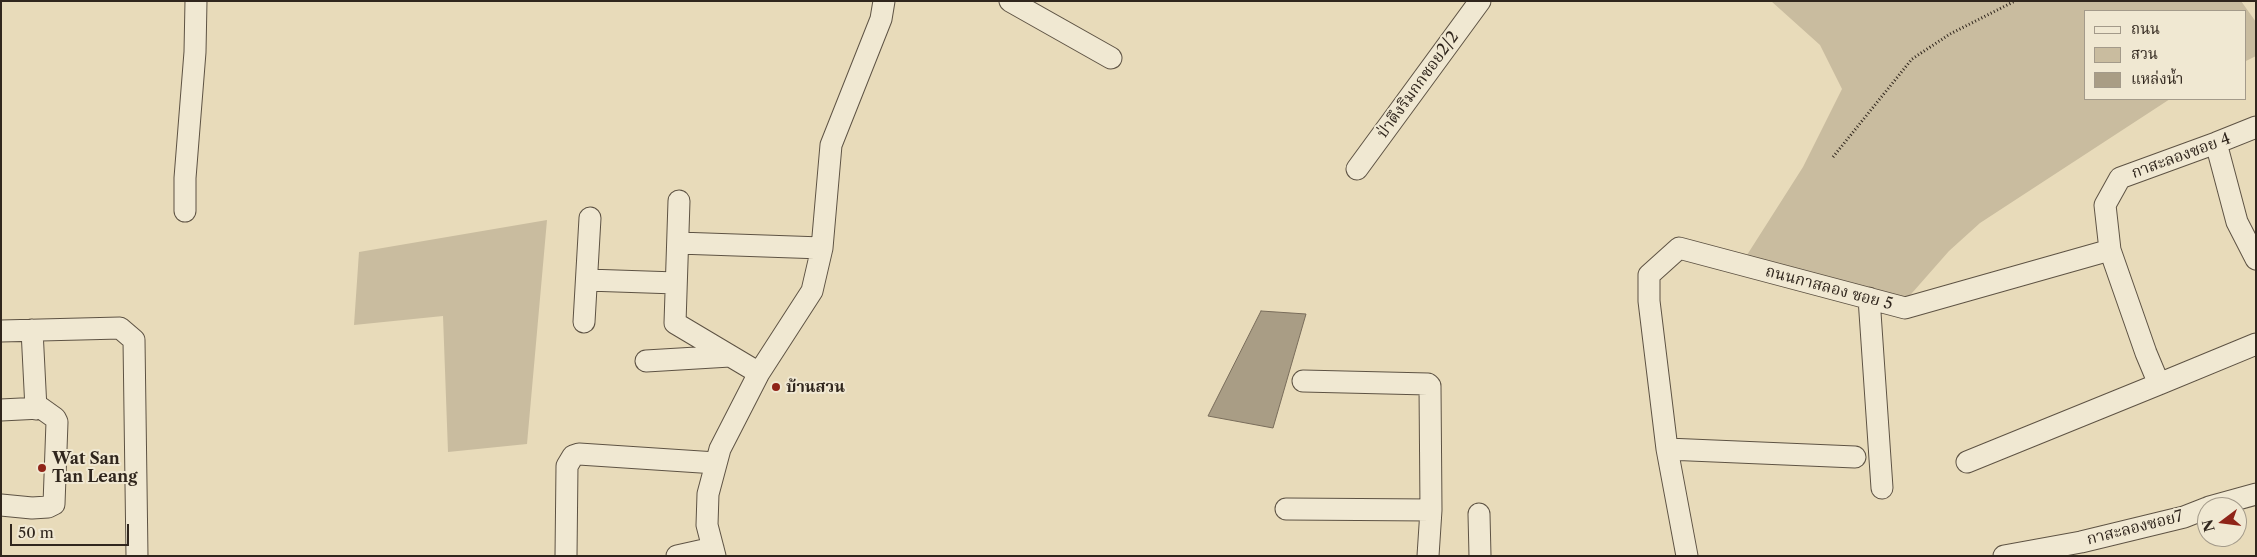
<!DOCTYPE html>
<meta charset="utf-8">
<style>
body{margin:0}
#map{position:relative;width:2257px;height:557px;overflow:hidden;background:#e8dbba;font-family:"Libre Caslon Text","Noto Serif Thai",serif}
canvas{display:block}
.frame{position:absolute;inset:0;border:2px solid #30261d;pointer-events:none}
.legend{position:absolute;left:2084px;top:10px;width:162px;height:90px;box-sizing:border-box;background:#f0e8d2;border:1px solid #a39a8a;margin:0;padding:6px 9px;list-style:none;font-size:15px;color:#30261d}
.legend li{display:flex;align-items:center;gap:10px;height:25px}
.legend b{width:25px;border:1px solid #a39a8a}
.north{position:absolute;left:2197px;top:497px;width:50px;height:50px;box-sizing:border-box;background:#f0e8d2;border:1px solid #a39a8a;border-radius:50%;rotate:255deg;font-size:14px;font-weight:700;line-height:20px;text-align:center;color:#30261d}
.north::after{content:'';display:block;margin:auto;width:18px;height:22px;background:#8f2418;clip-path:polygon(50% 0,100% 100%,50% 72%,0 100%)}
.scale{position:absolute;left:10px;top:524px;width:119px;height:22px;box-sizing:border-box;border:2px solid #30261d;border-top:0;padding-left:6px;font-size:15px;line-height:18px;white-space:nowrap;color:#30261d;-webkit-text-stroke:4px #f0e8d2;paint-order:stroke}
</style>
<div id="map">
<canvas width="2257" height="557"></canvas>
<div class="frame"></div>
<ul class="legend">
<li><b style="height:6px;background:#f0e8d2"></b>ถนน</li>
<li><b style="height:14px;background:#c9bc9f"></b>สวน</li>
<li><b style="height:14px;background:#a99d85"></b>แหล่งน้ำ</li>
</ul>
<div class="north">N</div>
<div class="scale">50 m</div>
</div>
<script>
const ctx = document.querySelector('canvas').getContext('2d');
ctx.lineJoin = 'round';
function fill(path, color) {
  ctx.fillStyle = color;
  ctx.fill(path, 'evenodd');
}
function poly(rows) {
  const path = new Path2D();
  for (const r of rows) {
    path.moveTo(r[0], r[1]);
    for (let i = 2; i < r.length; i += 2) path.lineTo(r[i], r[i + 1]);
  }
  return path;
}
function stroke(path, color, width, dash) {
  ctx.strokeStyle = color;
  ctx.lineWidth = width;
  ctx.lineCap = dash ? 'butt' : 'round';
  ctx.setLineDash(dash || []);
  ctx.stroke(path);
}
function write(font, color, halo, rows, align = 'center') {
  ctx.font = font + ' "Libre Caslon Text","Noto Serif Thai",serif';
  ctx.lineWidth = 4;
  ctx.setLineDash([]);
  ctx.textBaseline = 'middle';
  ctx.strokeStyle = halo;
  ctx.fillStyle = color;
  for (const [text, x, y, turn = 0] of rows) {
    ctx.save();
    ctx.translate(x, y);
    ctx.rotate((+turn || 0) * Math.PI / 180);
    ctx.textAlign = isNaN(turn) ? turn : align;
    if (halo) ctx.strokeText(text, 0, 0);
    ctx.fillText(text, 0, 0);
    ctx.restore();
  }
}
fill(poly([
 [1771,1,2241,1,2256,22,2256,56,2246,61,2246,11,2086,11,2086,99,2170,99,1980,223,1949,251,1905,301,1747,255,1803,167,1842,89,1820,45],
 [547,220,527,444,448,452,443,316,354,325,359,252]
]), '#c9bc9f');
const water = poly([
 [1261,311,1306,314,1273,428,1208,416,1261,311]
]);
fill(water, '#a99d85');
stroke(water, '#796d5b', 1);
const minor = poly([
 [1010,1,1111,58],
 [2216,143,2237,222,2256,259],
 [1357,169,1480,1],
 [679,201,675,323,759,373],
 [185,211,185,178,195,52,196,1],
 [678,243,822,248],
 [2110,250,2105,205,2120,178,2216,143,2256,127],
 [587,280,676,283],
 [1869,298,1882,488],
 [584,322,590,218],
 [32,330,36,409],
 [1,331,120,328,134,340,137,556],
 [646,361,730,356],
 [1303,381,1428,384,1430,386,1431,510,1428,556],
 [1,410,41,408,55,418,57,422,54,504,48,507,32,508,1,505],
 [1667,449,1855,457],
 [1967,462,2159,384],
 [2209,507,2256,494],
 [1286,509,1431,510],
 [1479,514,1480,556],
 [566,556,567,466,573,456,579,454,716,463],
 [677,556,713,548],
 [715,556,707,525,708,494,720,449,759,373,812,291,822,248,831,145,881,19,884,1],
 [1687,556,1667,449,1649,301,1649,275,1679,248,1905,308,2110,250,2146,353,2159,384,2256,344],
 [2004,556,2081,542,2184,517,2207,508]
]);
stroke(minor, '#5e5344', 23);
stroke(poly([
 [1833,157,1912,59,1950,34,2015,1]
]), '#30261d', 3, [1, 2.5]);
stroke(minor, '#f0e8d2', 21);
for (const [x, y, r, color] of [
 [776,387,5,"#8f2418"],
 [42,468,5,"#8f2418"]
]) {
  const dot = new Path2D();
  dot.arc(x, y, r, 0, 2 * Math.PI);
  ctx.fillStyle = color;
  ctx.fill(dot);
  stroke(dot, '#f0e8d2', 2);
}
write('16px', '#30261d', '#f0e8d2', [
 ["ป่าตึงริมกกซอย2/2",1418,85,-54],
 ["กาสะลองซอย 4",2181,156,-20],
 ["ถนนกาสลอง ซอย 5",1829,288,15],
 ["กาสะลองซอย7",2135,528,-14]
]);
write('bold 16px', '#30261d', '#f0e8d2', [
 ["บ้านสวน",786,387],
 ["Wat San",52,459],
 ["Tan Leang",52,477]
], 'left');
</script>
